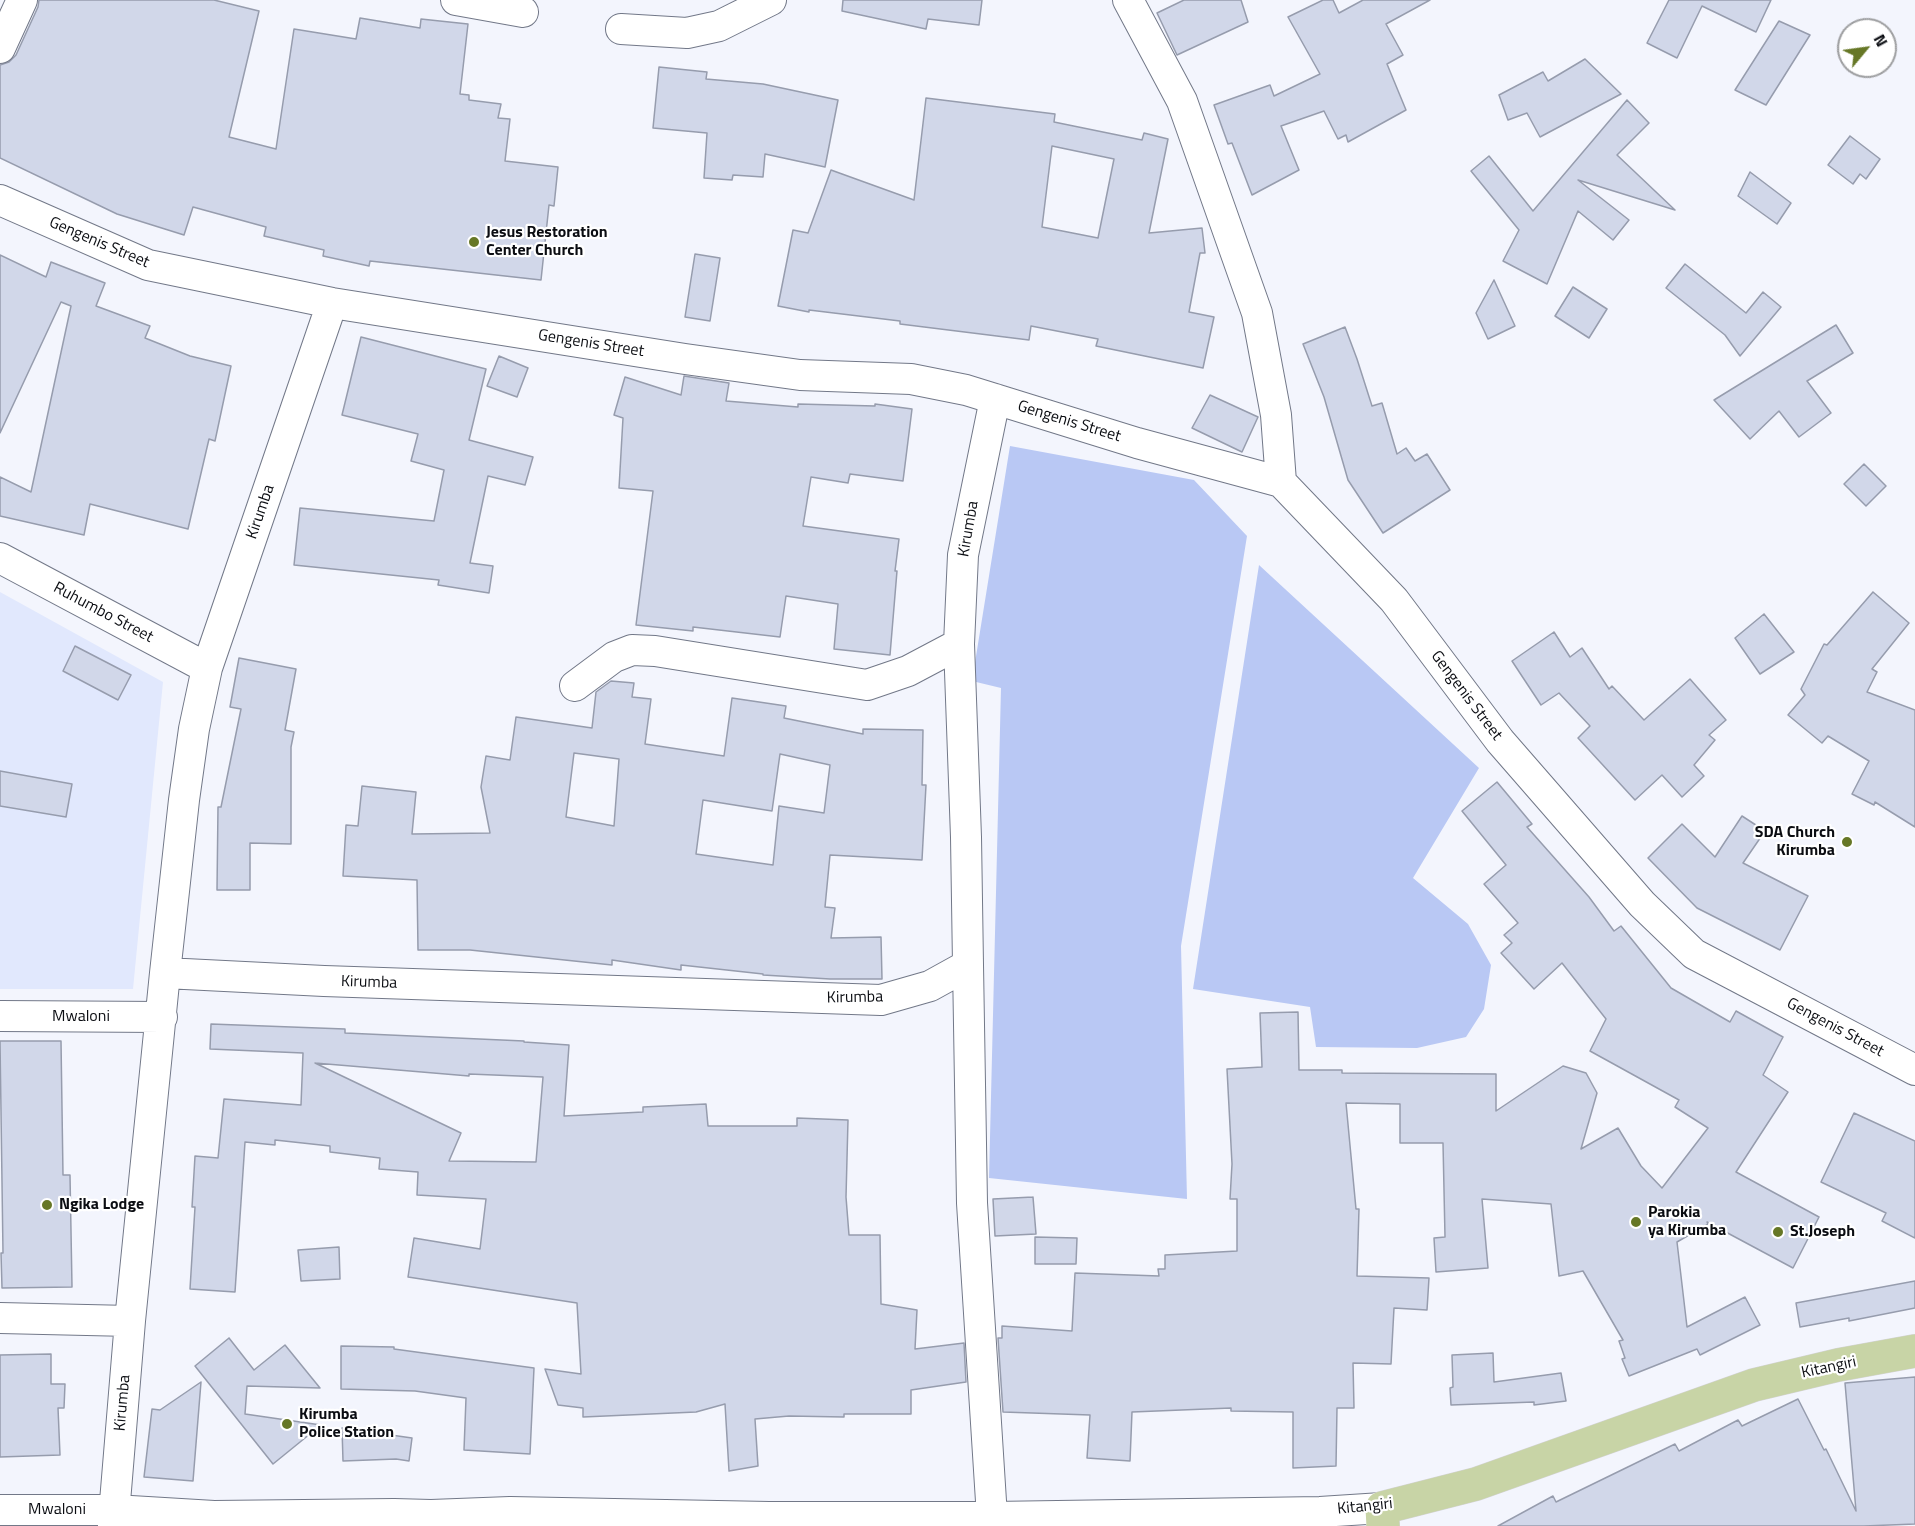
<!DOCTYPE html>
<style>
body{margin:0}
#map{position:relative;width:1915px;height:1526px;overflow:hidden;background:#f3f5fd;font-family:"Titillium Web",sans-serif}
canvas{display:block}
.north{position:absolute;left:1837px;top:18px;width:60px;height:60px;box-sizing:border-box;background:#fff;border:2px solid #9d9ea0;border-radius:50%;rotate:61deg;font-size:16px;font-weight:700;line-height:24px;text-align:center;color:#0b0d12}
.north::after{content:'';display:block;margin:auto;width:21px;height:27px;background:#667726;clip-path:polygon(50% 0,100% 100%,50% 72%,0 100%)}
</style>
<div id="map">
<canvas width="1915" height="1526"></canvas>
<div class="north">N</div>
</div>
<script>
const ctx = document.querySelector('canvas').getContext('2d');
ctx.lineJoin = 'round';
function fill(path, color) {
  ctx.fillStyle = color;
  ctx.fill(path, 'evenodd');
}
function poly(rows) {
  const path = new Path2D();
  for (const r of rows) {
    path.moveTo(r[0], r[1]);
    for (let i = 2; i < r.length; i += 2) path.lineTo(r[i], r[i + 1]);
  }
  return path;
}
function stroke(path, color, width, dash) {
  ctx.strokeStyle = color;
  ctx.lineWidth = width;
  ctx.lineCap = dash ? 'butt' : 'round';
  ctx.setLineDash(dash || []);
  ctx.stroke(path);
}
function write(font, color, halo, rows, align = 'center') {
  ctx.font = font + ' "Titillium Web",sans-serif';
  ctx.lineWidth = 4.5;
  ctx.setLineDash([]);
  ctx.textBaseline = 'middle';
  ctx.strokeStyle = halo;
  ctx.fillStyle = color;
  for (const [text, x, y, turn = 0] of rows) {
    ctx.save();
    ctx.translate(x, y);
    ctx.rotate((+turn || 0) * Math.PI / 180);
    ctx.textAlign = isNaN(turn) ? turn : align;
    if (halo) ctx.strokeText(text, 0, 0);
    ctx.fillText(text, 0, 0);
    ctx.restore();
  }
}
fill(poly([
 [0,592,163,682,133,989,0,989]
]), '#e1e8fd');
fill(poly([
 [1010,446,1194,480,1247,536,1181,946,1187,1199,989,1178,1001,688,972,681],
 [1259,565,1479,768,1413,878,1468,924,1491,965,1484,1009,1466,1037,1417,1048,1316,1047,1310,1007,1193,989]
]), '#b9c8f4');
const building = poly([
 [39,0,214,0,259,11,229,137,276,149,294,29,356,39,360,18,420,28,421,19,468,24,460,94,469,95,469,100,501,104,498,118,510,119,505,161,558,167,554,206,549,205,541,280,370,261,369,266,323,256,324,250,264,236,266,227,193,207,184,235,117,214,0,158,0,65,9,62,16,55,38,7,39,0],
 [843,0,982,0,979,25,928,19,926,29,842,11,843,0],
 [1184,0,1241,0,1248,22,1177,55,1157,13,1184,0],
 [1323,0,1333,0,1339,13,1363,0,1430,0,1386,24,1403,55,1387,64,1406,110,1348,142,1346,135,1338,139,1324,111,1281,126,1299,170,1252,195,1232,143,1228,144,1214,105,1270,85,1274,96,1320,74,1288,17,1323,0],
 [1669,0,1771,0,1756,32,1702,6,1677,58,1647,43,1669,0],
 [1779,21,1810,35,1766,105,1735,90,1779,21],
 [1585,59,1621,94,1540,137,1527,113,1508,120,1499,95,1543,72,1548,81,1585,59],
 [659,67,707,72,706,79,763,84,838,100,825,167,765,154,763,177,733,175,732,180,704,178,707,133,653,128,659,67],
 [926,98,1055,114,1054,122,1142,140,1144,133,1168,139,1149,233,1202,228,1205,253,1200,253,1189,312,1214,317,1203,368,1096,346,1098,339,1031,326,1029,340,900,324,900,321,809,310,809,312,778,306,793,230,808,233,831,170,914,200,926,98],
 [1052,146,1114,159,1098,238,1042,227,1052,146],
 [1627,100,1649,123,1617,155,1675,210,1578,180,1629,220,1613,240,1578,211,1547,284,1503,261,1519,230,1471,171,1489,156,1533,211,1627,100],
 [1850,136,1880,159,1866,179,1860,174,1853,184,1828,165,1850,136],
 [1750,172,1791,203,1777,224,1738,196,1750,172],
 [695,254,720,258,710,321,685,317,695,254],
 [0,255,46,277,51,262,105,283,96,306,150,326,145,338,190,356,231,366,215,441,209,439,188,529,90,504,84,535,0,516,0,477,31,492,71,306,61,302,0,433,0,255],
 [1685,264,1746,313,1763,292,1781,307,1740,356,1725,335,1666,288,1685,264],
 [1494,280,1515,326,1488,339,1476,313,1494,280],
 [1573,287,1607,309,1589,338,1555,316,1573,287],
 [1836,325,1853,353,1807,381,1831,413,1799,437,1779,411,1750,439,1714,400,1836,325],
 [1345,327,1357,359,1372,406,1382,403,1397,454,1406,448,1415,461,1427,454,1450,490,1383,533,1348,480,1324,397,1303,344,1345,327],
 [361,337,486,369,469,440,533,457,525,485,488,476,470,563,493,566,489,593,438,585,439,580,294,565,300,508,434,521,444,470,411,461,418,434,342,415,361,337],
 [499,356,528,368,517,397,487,386,499,356],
 [684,376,729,383,726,401,798,407,798,404,875,406,875,404,912,409,903,481,850,474,848,483,811,477,803,526,899,539,895,571,897,571,890,655,834,649,838,604,786,596,780,637,693,627,693,631,636,625,653,491,619,488,623,418,614,415,625,377,681,395,684,376],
 [1210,395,1258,417,1242,452,1192,428,1210,395],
 [1864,464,1886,486,1866,506,1844,484,1864,464],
 [1873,592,1909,623,1872,669,1877,672,1867,692,1915,710,1915,827,1875,802,1874,805,1852,794,1869,761,1828,736,1822,743,1788,715,1805,695,1801,689,1824,644,1827,645,1873,592],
 [1764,614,1794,652,1760,674,1735,638,1764,614],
 [1554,632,1570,657,1582,648,1609,689,1612,686,1644,720,1690,679,1726,720,1709,735,1715,740,1694,765,1704,776,1682,797,1662,775,1635,800,1578,738,1590,726,1559,693,1541,705,1512,661,1554,632],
 [75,646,131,675,118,700,63,671,75,646],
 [239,658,296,669,285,730,294,732,291,747,291,844,250,843,250,890,217,890,218,807,221,807,241,709,230,707,239,658],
 [611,681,634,683,632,697,651,699,645,744,724,756,732,698,786,706,784,718,863,734,863,729,923,730,922,785,926,785,922,860,830,855,825,907,835,908,831,938,881,937,882,979,830,979,763,975,763,974,681,965,681,970,612,960,612,965,470,950,418,950,417,880,343,876,346,825,358,826,362,786,416,792,412,834,490,833,481,787,486,756,510,760,516,717,592,728,596,692,611,681],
 [574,753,619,759,614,826,566,817,574,753],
 [780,754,830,765,824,813,779,806,773,865,696,854,703,800,772,811,780,754],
 [0,771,72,784,66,817,0,806,0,771],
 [1497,782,1532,824,1527,827,1589,897,1614,931,1621,926,1671,988,1730,1022,1736,1011,1783,1037,1763,1075,1788,1092,1736,1172,1819,1217,1793,1268,1707,1222,1708,1224,1677,1242,1687,1327,1745,1297,1760,1325,1700,1355,1697,1349,1629,1376,1622,1359,1625,1358,1619,1341,1623,1340,1583,1271,1559,1276,1551,1204,1482,1199,1488,1268,1436,1272,1434,1238,1445,1237,1443,1143,1400,1143,1400,1104,1346,1103,1356,1209,1359,1209,1357,1276,1429,1278,1427,1310,1394,1308,1391,1364,1353,1363,1354,1408,1337,1408,1336,1466,1293,1468,1293,1412,1231,1411,1231,1408,1132,1412,1130,1461,1087,1458,1090,1415,1003,1412,998,1338,1002,1338,1002,1326,1072,1331,1075,1273,1159,1276,1158,1269,1165,1269,1165,1255,1237,1251,1237,1199,1230,1199,1232,1164,1227,1069,1262,1067,1260,1013,1298,1012,1299,1070,1342,1070,1342,1073,1496,1074,1496,1111,1563,1066,1586,1073,1597,1093,1581,1149,1618,1128,1641,1166,1662,1188,1708,1128,1675,1107,1679,1100,1590,1051,1606,1019,1562,963,1534,989,1501,953,1512,943,1504,935,1518,923,1484,884,1506,865,1462,811,1497,782],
 [1742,816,1765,831,1743,863,1808,896,1780,950,1697,908,1648,858,1682,824,1715,857,1742,816],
 [211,1024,345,1029,345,1033,524,1041,524,1042,569,1045,564,1116,643,1112,643,1107,706,1104,708,1126,797,1126,797,1118,848,1120,846,1197,849,1235,880,1235,881,1304,917,1310,915,1349,964,1343,966,1382,911,1390,911,1414,844,1414,844,1417,789,1416,755,1419,758,1466,729,1471,725,1404,696,1412,583,1417,583,1408,558,1405,545,1369,581,1374,577,1303,408,1277,414,1238,480,1249,486,1199,417,1195,418,1172,379,1169,380,1158,330,1152,330,1146,275,1140,275,1145,245,1142,235,1292,190,1289,195,1207,192,1207,195,1156,218,1158,224,1099,301,1105,303,1053,210,1049,211,1024],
 [315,1063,469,1076,469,1074,543,1077,536,1162,449,1161,461,1133,315,1063],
 [0,1041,61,1041,63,1175,70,1175,72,1287,2,1288,1,1253,3,1253,0,1041],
 [1854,1113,1915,1141,1915,1238,1882,1221,1886,1213,1821,1182,1854,1113],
 [1033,1197,1036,1234,995,1236,993,1199,1033,1197],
 [1035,1237,1077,1238,1076,1264,1035,1264,1035,1237],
 [339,1247,340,1279,301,1281,298,1250,339,1247],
 [1915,1281,1915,1308,1849,1321,1849,1318,1800,1327,1796,1303,1915,1281],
 [229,1338,254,1370,285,1345,320,1388,247,1386,245,1414,321,1425,273,1464,195,1366,229,1338],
 [341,1346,394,1347,394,1349,534,1368,530,1454,464,1450,466,1398,415,1391,341,1389,341,1346],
 [1493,1353,1494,1382,1561,1373,1566,1401,1534,1405,1534,1402,1451,1405,1450,1388,1453,1387,1452,1355,1493,1353],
 [51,1354,51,1384,65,1384,64,1408,58,1408,60,1455,0,1457,0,1355,51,1354],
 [1915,1377,1915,1524,1864,1526,1498,1526,1553,1496,1556,1502,1675,1444,1679,1451,1738,1420,1742,1426,1798,1399,1824,1450,1826,1449,1856,1511,1845,1383,1915,1377],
 [201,1382,193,1481,144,1477,152,1409,160,1410,201,1382],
 [342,1428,412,1438,409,1461,396,1459,343,1461,342,1428]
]);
fill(building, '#d1d7e9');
stroke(building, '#969cad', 1.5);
const minor = poly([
 [456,0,523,12],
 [1128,0,1182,101,1257,313,1276,415,1281,482],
 [621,29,687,33,719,26,771,0],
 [0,48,22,0],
 [0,200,148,265,332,303,685,359,800,375,911,379,966,390,1137,443,1281,482,1394,600,1500,741,1642,904,1694,954,1915,1070],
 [0,558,207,668],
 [575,686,614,657,632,650,655,651,867,685,908,671,959,644],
 [968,965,972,1203,992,1517],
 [165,973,324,981,881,1000,930,986,968,965,966,837,959,644,963,555,995,399],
 [0,1016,162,1017],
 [0,1318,130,1321],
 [0,1510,114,1510,214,1516,394,1514,431,1515,510,1512,769,1517,992,1517,1320,1512,1382,1508],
 [113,1526,130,1321,165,973,184,800,194,729,207,668,332,303]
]);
const major = poly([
 [1383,1526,1382,1508,1476,1484,1754,1385,1838,1365,1915,1351]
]);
stroke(minor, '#727888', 32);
stroke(major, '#d3d3d4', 34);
stroke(minor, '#fff', 30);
stroke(major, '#c8d4a6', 33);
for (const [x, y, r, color] of [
 [474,242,6,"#667726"],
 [1847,842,6,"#667726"],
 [47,1205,6,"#667726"],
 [1636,1222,6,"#667726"],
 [1778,1232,6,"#667726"],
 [287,1424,6,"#667726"]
]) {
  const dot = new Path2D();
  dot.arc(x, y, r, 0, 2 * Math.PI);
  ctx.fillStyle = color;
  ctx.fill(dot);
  stroke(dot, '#fff', 2);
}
write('bold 16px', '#0b0d12', '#fff', [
 ["Jesus Restoration",486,233],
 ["Center Church",486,251],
 ["SDA Church",1835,833,"right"],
 ["Kirumba",1835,851,"right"],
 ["Ngika Lodge",59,1205],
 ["Parokia",1648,1213],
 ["ya Kirumba",1648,1231],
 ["St.Joseph",1790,1232],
 ["Kirumba",299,1415],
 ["Police Station",299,1433]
], 'left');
write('16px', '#0b0d12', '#fff', [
 ["Gengenis Street",99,243,23],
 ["Gengenis Street",591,344,9],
 ["Gengenis Street",1069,422,17],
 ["Kirumba",261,512,-71],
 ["Kirumba",969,529,-80],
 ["Ruhumbo Street",103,613,28],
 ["Gengenis Street",1466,696,53],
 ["Kirumba",369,983,2],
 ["Kirumba",855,998,-1],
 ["Mwaloni",81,1017],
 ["Gengenis Street",1835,1028,28],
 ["Kitangiri",1829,1368,-12],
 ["Kirumba",123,1403,-85],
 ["Kitangiri",1365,1507,-6],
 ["Mwaloni",57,1510]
]);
</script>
